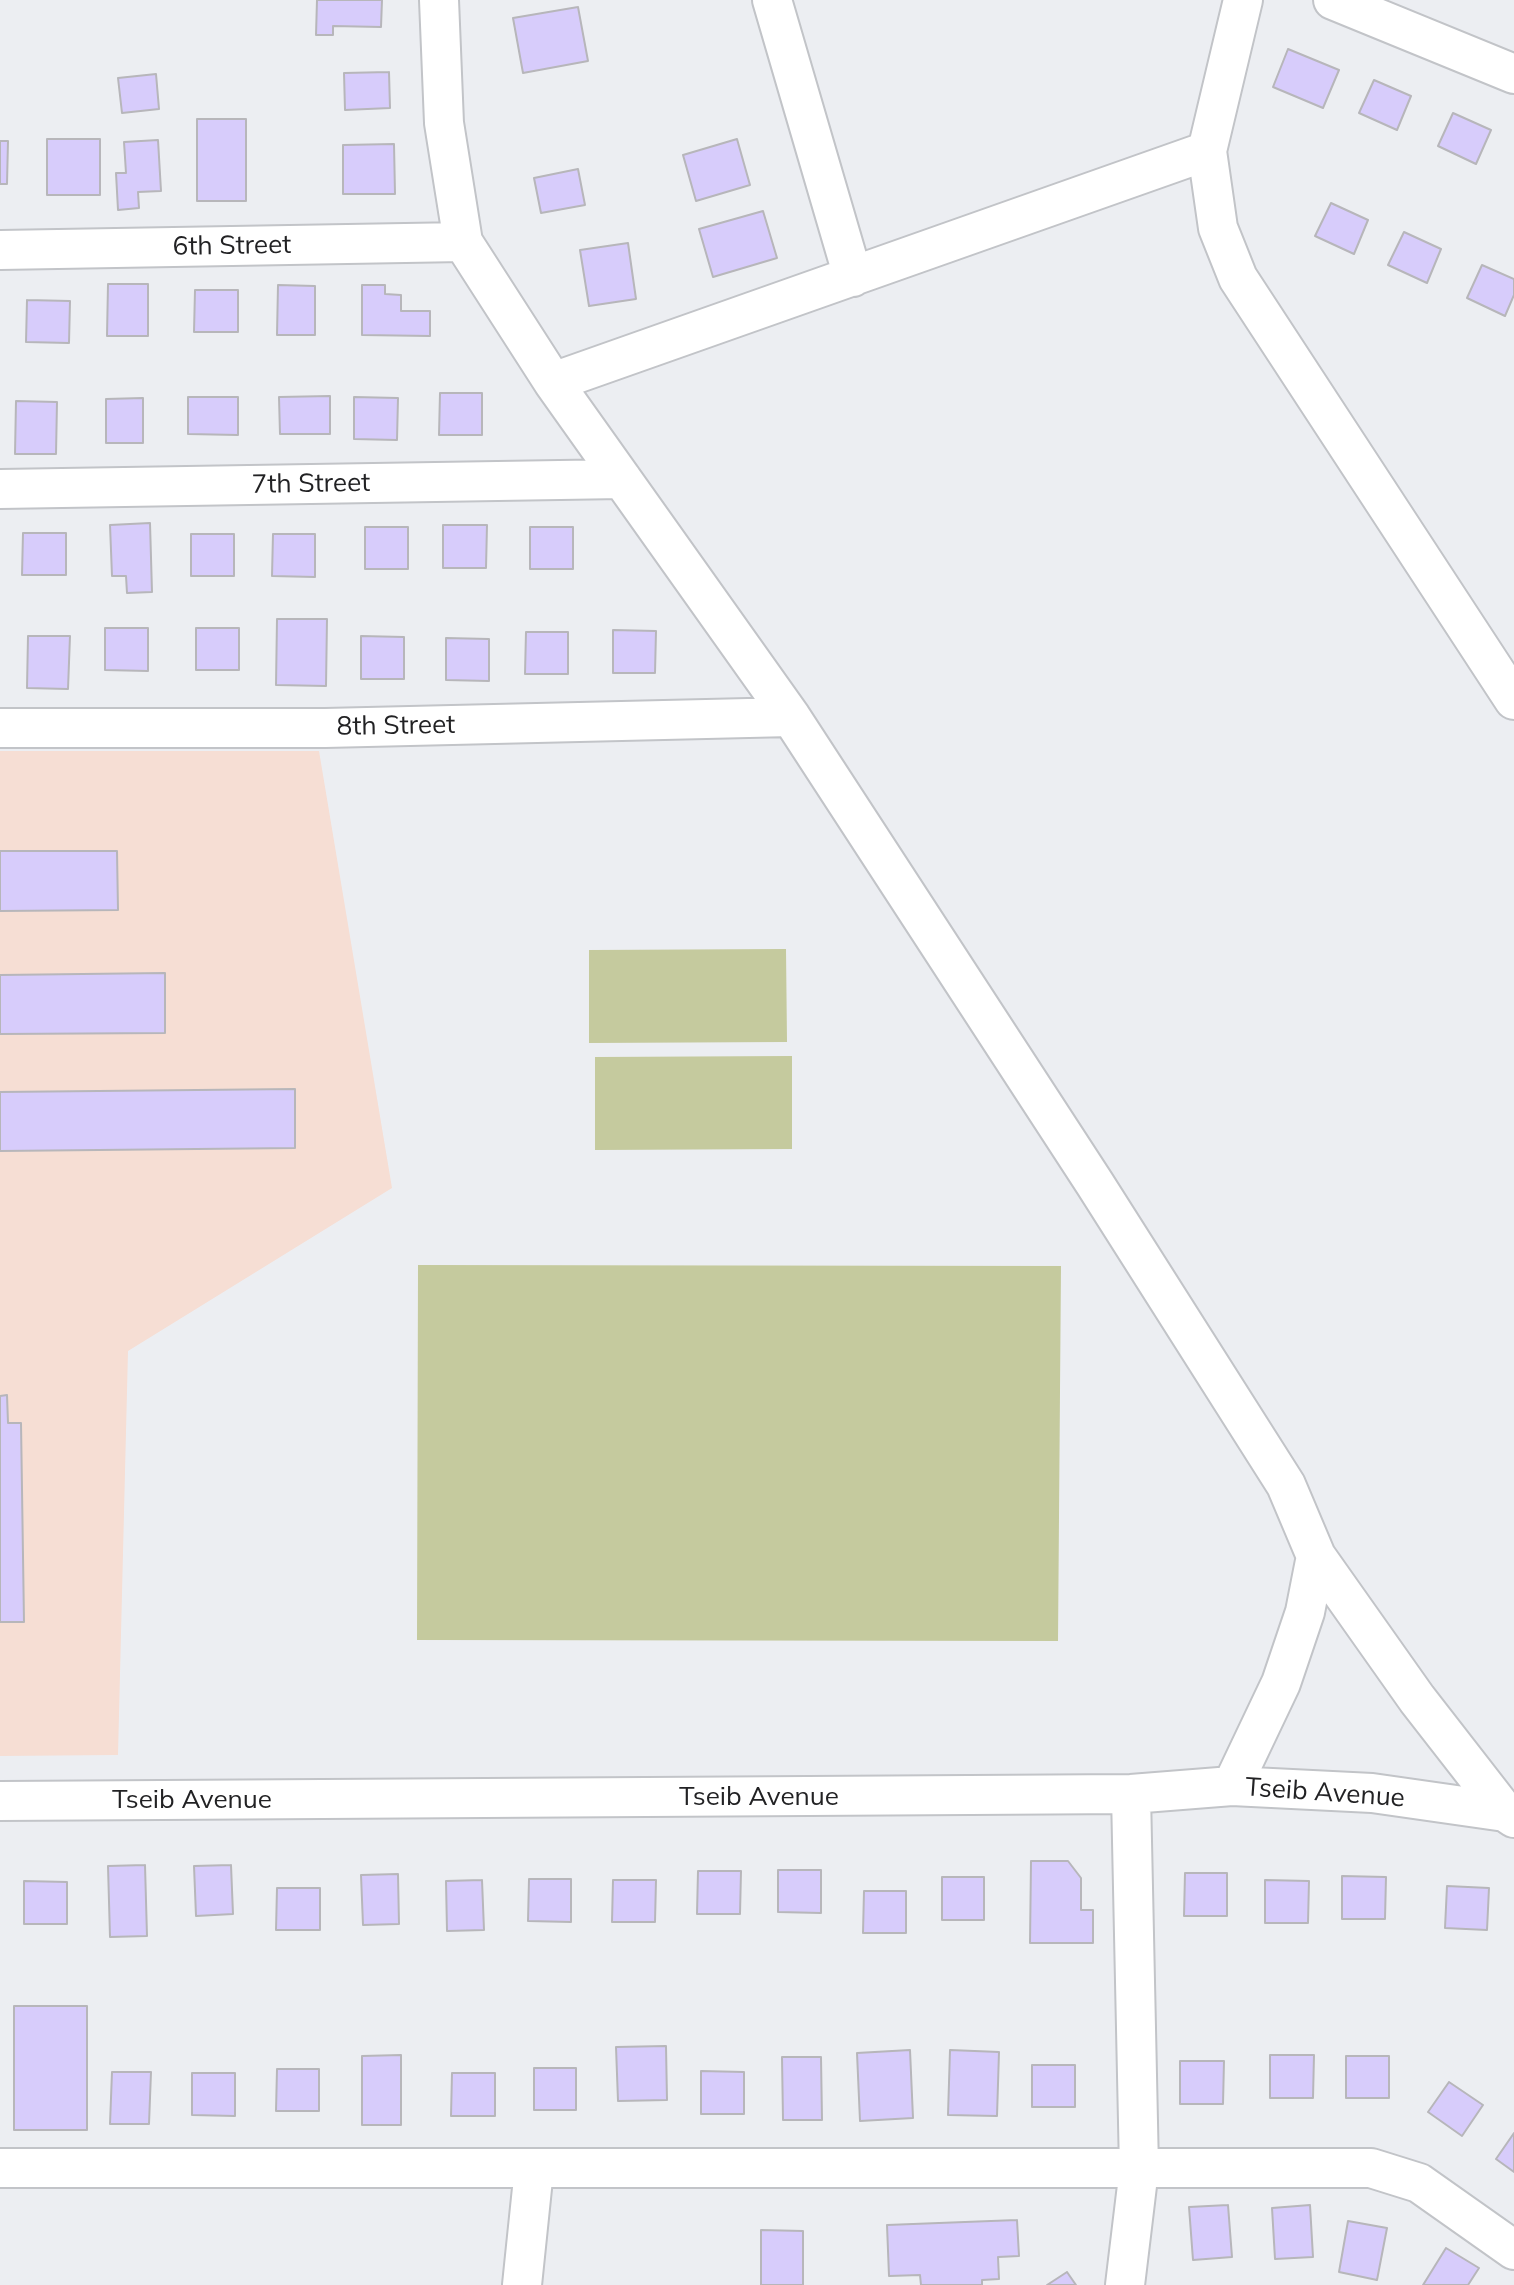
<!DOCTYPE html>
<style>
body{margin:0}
canvas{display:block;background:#eceef2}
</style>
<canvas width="1514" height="2285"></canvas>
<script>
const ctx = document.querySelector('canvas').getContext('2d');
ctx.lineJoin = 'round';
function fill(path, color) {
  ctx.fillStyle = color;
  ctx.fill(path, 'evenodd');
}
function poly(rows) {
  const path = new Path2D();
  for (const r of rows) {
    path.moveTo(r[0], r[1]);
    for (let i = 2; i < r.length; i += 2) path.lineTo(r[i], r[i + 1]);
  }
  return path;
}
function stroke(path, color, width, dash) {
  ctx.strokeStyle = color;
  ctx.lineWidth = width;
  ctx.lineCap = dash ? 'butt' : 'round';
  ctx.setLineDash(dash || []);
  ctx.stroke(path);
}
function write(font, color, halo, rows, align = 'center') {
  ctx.font = font + ' Mulish,sans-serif';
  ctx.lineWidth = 7;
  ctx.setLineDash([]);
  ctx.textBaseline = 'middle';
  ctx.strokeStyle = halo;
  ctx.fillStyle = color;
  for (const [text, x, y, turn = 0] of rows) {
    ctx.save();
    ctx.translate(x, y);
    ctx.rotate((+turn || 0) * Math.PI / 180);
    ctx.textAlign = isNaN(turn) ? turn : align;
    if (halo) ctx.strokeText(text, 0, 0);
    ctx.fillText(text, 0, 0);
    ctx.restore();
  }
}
fill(poly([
 [0,751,319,751,392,1188,128,1351,118,1755,0,1756]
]), '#f6ded4');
fill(poly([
 [786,949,787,1042,589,1043,589,950],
 [792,1056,792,1149,595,1150,595,1057],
 [418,1265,1061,1266,1058,1641,417,1640]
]), '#c5ca9e');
const building = poly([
 [317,0,382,0,381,27,333,26,333,35,316,35,317,0],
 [578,7,588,61,523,73,513,18,578,7],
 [1288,49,1339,70,1323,108,1273,87,1288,49],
 [389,72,390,108,345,110,344,73,389,72],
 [156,74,159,109,122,113,118,78,156,74],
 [1374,80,1411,96,1397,130,1359,113,1374,80],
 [1453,113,1491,130,1476,164,1438,146,1453,113],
 [197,119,246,119,246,201,197,201,197,119],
 [47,139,100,139,100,195,47,195,47,139],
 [737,139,750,185,696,201,683,155,737,139],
 [158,140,161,191,138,192,139,208,118,210,116,173,126,173,124,142,158,140],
 [0,141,8,141,7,184,0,184,0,141],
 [394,144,395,194,343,194,343,145,394,144],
 [578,169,585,205,541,213,534,178,578,169],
 [1331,203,1368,220,1354,254,1315,236,1331,203],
 [763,211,777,258,713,277,699,229,763,211],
 [1404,232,1441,249,1427,283,1388,265,1404,232],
 [628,243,636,299,589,306,580,250,628,243],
 [1482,265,1514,279,1514,295,1505,316,1467,298,1482,265],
 [108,284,148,284,148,336,107,336,108,284],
 [278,285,315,286,315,335,277,335,278,285],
 [362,285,385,285,385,294,401,295,401,311,430,311,430,336,362,335,362,285],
 [195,290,238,290,238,332,194,332,195,290],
 [27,300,70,301,69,343,26,342,27,300],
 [440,393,482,393,482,435,439,435,440,393],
 [330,396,330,434,280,434,279,397,330,396],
 [188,397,238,397,238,435,188,434,188,397],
 [354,397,398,398,397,440,354,439,354,397],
 [143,398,143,443,106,443,106,399,143,398],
 [16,401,57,402,56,454,15,454,16,401],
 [150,523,152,592,127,593,126,576,112,576,110,525,150,523],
 [443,525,487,525,486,568,443,568,443,525],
 [365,527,408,527,408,569,365,569,365,527],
 [530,527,573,527,573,569,530,569,530,527],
 [23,533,66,533,66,575,22,575,23,533],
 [191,534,234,534,234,576,191,576,191,534],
 [273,534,315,534,315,577,272,576,273,534],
 [277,619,327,619,326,686,276,685,277,619],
 [105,628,148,628,148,671,105,670,105,628],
 [196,628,239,628,239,670,196,670,196,628],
 [613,630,656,631,655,673,613,673,613,630],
 [526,632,568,632,568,674,525,674,526,632],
 [28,636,70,636,68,689,27,688,28,636],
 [361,636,404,637,404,679,361,679,361,636],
 [446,638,489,639,489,681,446,680,446,638],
 [0,851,117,851,118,910,0,911,0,851],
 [165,973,165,1033,0,1034,0,975,165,973],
 [295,1089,295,1148,0,1151,0,1092,295,1089],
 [7,1395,8,1423,21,1423,24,1622,0,1622,0,1396,7,1395],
 [1031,1861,1068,1861,1081,1878,1081,1910,1093,1910,1093,1943,1030,1943,1031,1861],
 [145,1865,147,1936,110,1937,108,1866,145,1865],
 [231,1865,233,1914,196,1916,194,1866,231,1865],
 [778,1870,821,1870,821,1913,778,1912,778,1870],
 [698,1871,741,1871,740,1914,697,1914,698,1871],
 [1185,1873,1227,1873,1227,1916,1184,1916,1185,1873],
 [398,1874,399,1924,363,1925,361,1875,398,1874],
 [1342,1876,1386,1877,1385,1919,1342,1919,1342,1876],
 [942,1877,984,1877,984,1920,942,1920,942,1877],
 [529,1879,571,1879,571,1922,528,1921,529,1879],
 [482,1880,484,1930,447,1931,446,1881,482,1880],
 [613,1880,656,1880,655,1922,612,1922,613,1880],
 [1265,1880,1309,1881,1308,1923,1265,1923,1265,1880],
 [24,1881,67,1882,67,1924,24,1924,24,1881],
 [1447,1886,1489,1888,1487,1930,1445,1928,1447,1886],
 [277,1888,320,1888,320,1930,276,1930,277,1888],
 [864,1891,906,1891,906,1933,863,1933,864,1891],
 [14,2006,87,2006,87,2130,14,2130,14,2006],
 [666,2046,667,2100,618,2101,616,2047,666,2046],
 [910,2050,913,2118,860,2121,857,2053,910,2050],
 [950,2050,999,2052,997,2116,948,2115,950,2050],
 [401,2055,401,2125,362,2125,362,2056,401,2055],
 [1270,2055,1314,2055,1313,2098,1270,2098,1270,2055],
 [1346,2056,1389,2056,1389,2098,1346,2098,1346,2056],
 [782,2057,821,2057,822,2120,783,2120,782,2057],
 [1180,2061,1224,2061,1223,2104,1180,2104,1180,2061],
 [1032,2065,1075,2065,1075,2107,1032,2107,1032,2065],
 [534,2068,576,2068,576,2110,534,2110,534,2068],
 [277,2069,319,2069,319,2111,276,2111,277,2069],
 [701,2071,744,2072,744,2114,701,2114,701,2071],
 [112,2072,151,2072,149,2124,110,2124,112,2072],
 [192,2073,235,2073,235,2116,192,2115,192,2073],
 [452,2073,495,2073,495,2116,451,2116,452,2073],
 [1449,2082,1483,2105,1462,2136,1428,2112,1449,2082],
 [1514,2133,1514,2172,1496,2159,1514,2133],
 [1228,2205,1232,2257,1193,2260,1189,2207,1228,2205],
 [1310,2205,1313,2257,1275,2259,1272,2208,1310,2205],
 [1017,2220,1019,2256,998,2257,999,2279,982,2280,982,2285,921,2285,920,2275,889,2276,887,2225,1017,2220],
 [1348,2221,1387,2228,1377,2280,1339,2272,1348,2221],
 [761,2230,803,2231,803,2285,761,2285,761,2230],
 [1446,2248,1479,2268,1468,2285,1423,2285,1446,2248],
 [1067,2272,1076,2285,1047,2285,1067,2272]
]);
fill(building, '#d7ccfb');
stroke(building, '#b7b6ba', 2);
const street = poly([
 [439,0,444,123,463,242,553,382,791,717,1095,1184,1286,1485,1316,1556,1417,1699,1505,1812],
 [772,0,853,277],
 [1243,0,1207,151,1218,228,1238,278,1514,700],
 [1333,0,1514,74],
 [0,250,463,242],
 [553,382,1207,151],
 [0,489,622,479],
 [0,728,325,728,791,717],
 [1232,1786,1281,1683,1305,1612,1316,1556],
 [0,1801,1131,1794,1232,1786,1372,1793,1505,1812,1514,1818],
 [0,2168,1371,2168,1419,2183,1514,2250],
 [522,2285,534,2169],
 [1125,2285,1139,2169,1131,1794]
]);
stroke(street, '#c2c4c8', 42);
stroke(street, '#fff', 38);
write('26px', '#222224', '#fff', [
 ["6th Street",232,246,-1],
 ["7th Street",311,484,-1],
 ["8th Street",396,726,-1],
 ["Tseib Avenue",1325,1793,4],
 ["Tseib Avenue",759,1797],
 ["Tseib Avenue",192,1800]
]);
</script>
